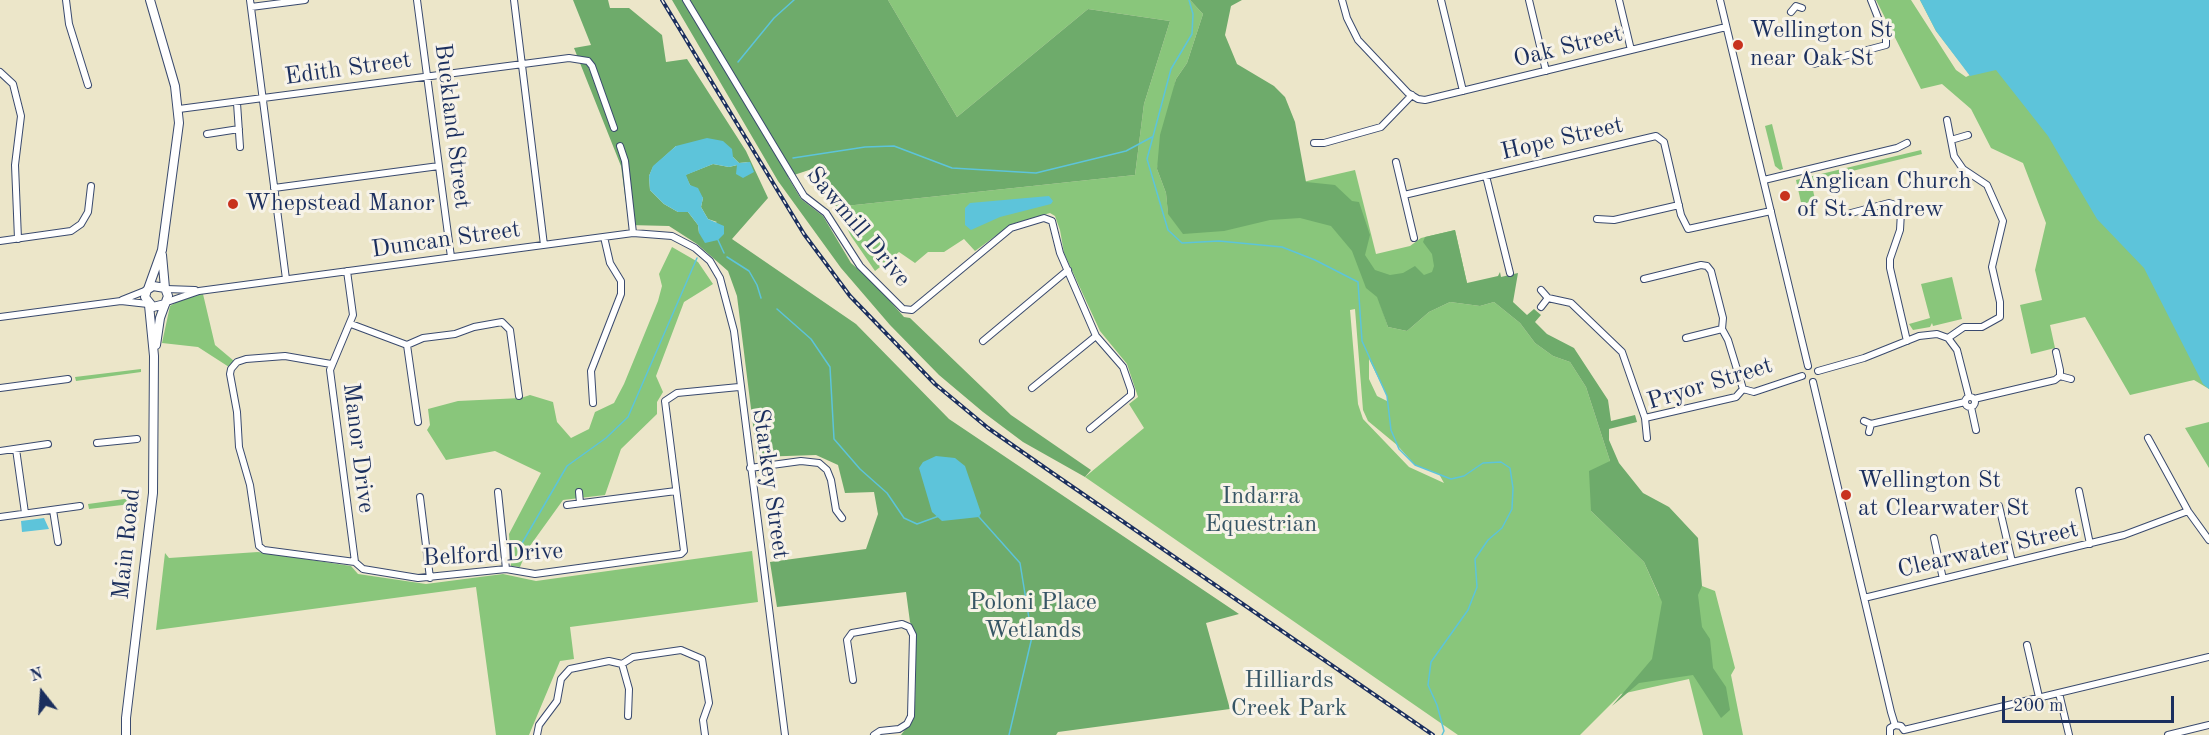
<!DOCTYPE html>
<style>
body{margin:0}
#map{position:relative;width:2209px;height:735px;overflow:hidden;background:#ece6c9;font-family:"Old Standard TT",serif}
canvas{display:block}
.north{position:absolute;left:12px;top:663px;width:60px;height:60px;-webkit-text-stroke:4px #f7f3e8;paint-order:stroke;rotate:343deg;font-size:16px;font-weight:700;line-height:24px;text-align:center;color:#1b2f5e}
.north::after{content:'';display:block;margin:auto;width:21px;height:27px;background:#1b2f5e;clip-path:polygon(50% 0,100% 100%,50% 72%,0 100%)}
.scale{position:absolute;left:2002px;top:696px;width:172px;height:27px;box-sizing:border-box;border:3px solid #1b2f5e;border-top:0;padding-left:8px;font-size:18px;line-height:21px;white-space:nowrap;color:#1b2f5e;-webkit-text-stroke:4px #f7f3e8;paint-order:stroke}
</style>
<div id="map">
<canvas width="2209" height="735"></canvas>
<div class="north">N</div>
<div class="scale">200 m</div>
</div>
<script>
const ctx = document.querySelector('canvas').getContext('2d');
ctx.lineJoin = 'round';
function fill(path, color) {
  ctx.fillStyle = color;
  ctx.fill(path, 'evenodd');
}
function poly(rows) {
  const path = new Path2D();
  for (const r of rows) {
    if (r.length === 3) {
      path.moveTo(r[0] + r[2], r[1]);
      path.arc(r[0], r[1], r[2], 0, 2 * Math.PI);
      continue;
    }
    path.moveTo(r[0], r[1]);
    for (let i = 2; i < r.length; i += 2) path.lineTo(r[i], r[i + 1]);
  }
  return path;
}
function stroke(path, color, width, dash) {
  ctx.strokeStyle = color;
  ctx.lineWidth = width;
  ctx.lineCap = dash ? 'butt' : 'round';
  ctx.setLineDash(dash || []);
  ctx.stroke(path);
}
function write(font, color, halo, rows, align = 'center') {
  ctx.font = font + ' "Old Standard TT",serif';
  ctx.lineWidth = 6;
  ctx.setLineDash([]);
  ctx.textBaseline = 'middle';
  ctx.strokeStyle = halo;
  ctx.fillStyle = color;
  for (const [text, x, y, turn = 0] of rows) {
    ctx.save();
    ctx.translate(x, y);
    ctx.rotate((+turn || 0) * Math.PI / 180);
    ctx.textAlign = isNaN(turn) ? turn : align;
    if (halo) ctx.strokeText(text, 0, 0);
    ctx.fillText(text, 0, 0);
    ctx.restore();
  }
}
fill(poly([
 [888,0,1190,0,1203,14,1187,63,1176,79,1157,169,1166,193,1168,213,1355,170,1376,254,1410,246,1421,238,1455,230,1467,283,1380,303,1388,327,1407,331,1429,312,1450,302,1480,306,1494,302,1520,323,1535,343,1553,356,1570,362,1586,387,1610,461,1591,511,1644,562,1659,596,1702,586,1715,591,1735,668,1731,675,1743,735,1703,735,1689,679,1621,694,1580,735,1458,735,1085,477,1144,428,1129,404,1138,397,1127,364,1100,331,1064,253,1060,230,1055,216,1050,213,1012,224,975,251,964,239,944,252,928,252,915,263,899,252,875,271,851,236,836,207,1135,175,1144,104,1170,21,1088,9,957,117],
 [1355,309,1363,410,1368,421,1397,445,1415,465,1439,474,1444,483,1409,467,1363,419,1358,404,1350,310],
 [1369,359,1387,396,1387,401,1377,396,1369,379],
 [1876,0,1911,0,1956,70,1966,77,1970,75,1936,31,1920,0,2209,0,2209,389,2194,380,2130,395,2085,317,2050,325,2055,348,2031,354,2020,305,2042,300,2035,270,2046,223,2023,163,1991,148,1971,109,1942,84,1921,89],
 [1772,124,1783,169,1780,170,1775,166,1765,126],
 [1921,150,1922,154,1811,181,1816,204,1802,207,1796,180],
 [672,247,698,262,713,284,684,302,656,376,663,392,657,402,657,414,621,449,605,495,563,500,527,550,520,567,511,566,509,534,541,473,495,451,446,460,427,430,430,425,428,409,458,401,521,398,530,395,553,402,557,422,571,438,589,429,595,412,614,403,624,384,658,301,662,286,659,274],
 [1952,277,1962,319,1933,326,1932,323,1930,327,1913,330,1909,324,1930,318,1921,284],
 [203,294,215,345,234,361,229,367,198,347,162,343,170,306,183,298],
 [141,369,141,372,76,381,75,377],
 [2209,422,2209,468,2185,428],
 [139,497,139,503,89,509,88,504],
 [752,551,758,602,570,627,574,659,560,661,529,735,496,735,476,587,156,630,165,553,169,558,258,552,351,566,358,574,426,584,503,574,536,581]
]), '#89c67b');
fill(poly([
 [573,0,608,0,610,8,629,8,662,35,666,62,687,59,746,151,768,198,732,239,856,324,949,419,1239,614,1206,623,1230,709,1058,732,1056,735,901,735,914,717,915,707,916,634,910,622,906,592,777,607,770,562,866,549,878,514,874,492,845,493,838,465,816,455,757,457,737,296,728,271,697,244,669,226,629,225,621,166,574,48,591,45],
 [676,146,733,157,739,163,750,162,729,167,713,164,685,175,690,185,703,198,701,207,708,219,717,222,699,233,698,225,688,212,678,212,664,204,650,190,649,176,653,167],
 [672,0,888,0,957,117,1088,9,1170,21,1144,104,1135,175,836,207,825,181,812,169,788,177,801,199,823,216,851,263,875,284,904,317,910,318,1011,415,1091,470,1085,477,1023,442,983,412,939,375,890,325,841,268,778,181],
 [1190,0,1242,0,1231,6,1225,35,1237,64,1274,86,1285,97,1295,122,1306,182,1335,185,1352,201,1359,202,1370,235,1365,255,1375,270,1390,275,1403,273,1415,266,1424,275,1432,272,1434,266,1432,254,1423,242,1425,237,1455,230,1467,283,1498,276,1500,272,1501,277,1518,273,1513,302,1527,315,1534,309,1541,315,1535,322,1547,334,1574,348,1608,400,1611,421,1635,415,1637,422,1609,429,1609,440,1619,463,1643,493,1669,507,1698,538,1702,586,1698,595,1702,627,1710,639,1713,668,1726,687,1730,710,1721,718,1693,675,1639,683,1612,706,1652,659,1662,602,1644,562,1591,511,1589,471,1610,461,1586,387,1570,362,1553,356,1535,343,1520,323,1494,302,1480,306,1450,302,1429,312,1407,331,1388,327,1377,297,1366,288,1352,251,1331,226,1300,218,1270,220,1224,231,1183,234,1168,214,1166,193,1157,169,1160,135,1176,79,1187,63,1203,14]
]), '#6eab6b');
fill(poly([
 [1920,0,2209,0,2209,389,2203,384,2144,268,2097,219,2048,136,1996,70,1970,76,1936,31],
 [707,138,723,141,732,149,733,157,739,163,750,162,754,172,743,178,736,174,737,165,729,167,713,164,686,175,690,185,698,188,703,198,701,207,708,219,724,226,724,234,718,240,705,243,699,233,698,225,688,212,678,212,664,204,650,190,649,176,653,166,676,146],
 [1049,196,1053,201,1051,204,1000,217,971,230,965,225,965,208,970,203],
 [936,456,955,458,965,466,981,513,979,517,942,521,932,512,919,468,923,462],
 [44,518,49,529,22,532,21,521]
]), '#5dc4da');
stroke(poly([
 [1189,0,1193,14,1192,34,1171,69,1147,159,1168,230,1182,243,1219,241,1282,247,1315,260,1358,282,1362,341,1387,396,1391,430,1399,449,1415,465,1451,479,1464,476,1483,463,1501,462,1510,468,1513,488,1512,509,1502,528,1488,540,1475,559,1477,587,1468,610,1431,662,1428,685,1437,705,1444,731,1442,735],
 [738,62,774,18,794,0],
 [793,158,865,147,894,146,952,168,1036,173,1126,151,1152,137],
 [718,240,724,253],
 [727,257,749,271,757,285,761,298],
 [777,309,811,339,830,367,834,439,860,469,887,493,904,518,917,524,939,516],
 [979,517,1020,563,1032,637,1009,735],
 [518,550,567,466,606,438,628,417,697,258]
]), '#5dc4da', 1.5);
const minor = poly([
 [66,0,69,24,88,85],
 [250,0,286,279],
 [417,0,451,257],
 [514,0,544,245],
 [686,0,804,196,826,213,860,266,903,309,912,310,1011,228,1044,218,1052,221,1060,253,1096,336,1123,367,1131,390,1131,395,1090,429],
 [1342,0,1347,18,1358,40,1408,93,1418,99,1425,100,1726,27],
 [1441,0,1463,91],
 [1529,0,1546,71],
 [1619,0,1631,50],
 [1720,0,1808,366],
 [251,7,305,0],
 [1791,12,1796,6,1802,8],
 [1814,64,1886,45,1886,38,1871,0],
 [0,72,13,84,21,116,15,165,18,239],
 [237,103,240,147],
 [179,109,569,58,588,61,592,66,614,128],
 [1947,120,1954,156,1963,169,1987,185,2003,221,1992,267,2000,302,2000,317,1982,327,1964,327,1948,338],
 [207,134,239,129],
 [1951,140,1968,135],
 [1314,143,1324,143,1381,127,1412,95],
 [620,146,625,161,633,233],
 [1396,162,1414,238],
 [1486,176,1510,273],
 [1764,180,1897,148,1907,143],
 [274,188,439,166],
 [1404,195,1656,136,1664,142,1681,215,1688,229,1771,211],
 [1851,213,1889,203,1896,205,1901,212,1900,230,1890,259,1890,268,1907,341],
 [1597,219,1614,220,1679,205],
 [0,241,71,231,81,224,88,212,91,186],
 [347,271,353,315,330,370,355,562],
 [1644,279,1701,265,1707,266,1711,271,1723,318,1722,329,1728,340,1743,389],
 [166,289,195,290],
 [1548,298,1571,303,1622,352,1645,418,1647,438],
 [122,300,147,290],
 [167,302,199,291,633,233,672,236,695,248,710,261,720,278,734,331,785,735],
 [1541,307,1548,298,1541,290],
 [0,317,121,301,148,304],
 [351,324,407,345,423,338,455,334,474,327,502,322,510,330,519,396],
 [1686,338,1722,329],
 [983,341,1068,270],
 [407,345,418,422],
 [331,364,285,356,246,359,237,362,231,369,230,374,237,412,239,447,250,485,259,546,264,550,355,562,363,569,418,578,506,569,535,574,681,554,684,551,665,401,677,393,739,387],
 [1818,371,1864,358,1919,336,1937,334,1948,338,1957,350,1969,397],
 [2060,376,2071,379],
 [1813,382,1891,712,1895,725,1901,726,1904,730],
 [0,388,68,379],
 [1032,388,1096,336],
 [1970,402,5],
 [1974,399,2055,380,2060,376,2060,370,2056,352],
 [593,403,591,371,621,294,621,281,610,263,604,237],
 [1971,407,1976,430],
 [1645,418,1736,397,1743,389,1754,392,1802,376],
 [1864,421,1871,424,1869,432],
 [1871,424,1965,402],
 [2148,438,2188,511,2209,540],
 [97,443,137,439],
 [16,449,25,513],
 [0,451,48,444],
 [750,468,801,461,819,463,827,470,831,480,836,510,842,518],
 [2079,491,2090,544],
 [498,492,506,569],
 [579,492,580,503],
 [420,497,430,578],
 [567,505,676,491],
 [1999,506,2012,562],
 [53,510,58,542],
 [0,517,80,506],
 [1934,538,1943,579],
 [1864,598,2124,535,2188,511],
 [2027,645,2039,697],
 [622,664,629,689,628,716],
 [853,680,847,640,852,633,902,624,909,627,913,635,911,716,907,724,899,729,880,731,874,735],
 [2059,693,2069,735],
 [1904,730,2209,657],
 [537,735,539,725,557,701,561,679,570,669,609,661,622,664,633,657,681,650,702,659,709,703,703,720,705,735],
 [1890,735,1890,728,1895,725],
 [2168,735,2209,725]
]);
const major = poly([
 [165,288,153,286,147,290,145,297,153,307,165,304],
 [148,289,162,250,179,123,175,86,150,0],
 [156,345,160,318,168,296,165,288,162,255],
 [126,735,126,718,153,493,154,356,149,305]
]);
stroke(minor, '#3a4a6e', 8);
stroke(major, '#3a4a6e', 10);
stroke(minor, '#fff', 6);
stroke(major, '#fff', 8);
const rail = poly([
 [662,0,804,234,850,296,935,384,988,428,1051,472,1433,735]
]);
stroke(rail, '#1b2f5e', 4);
stroke(rail, '#f7f3e8', 1.5, [4.5]);
for (const [x, y, r, color] of [
 [1738,45,6,"#c8321e"],
 [1785,196,6,"#c8321e"],
 [233,204,6,"#c8321e"],
 [1846,495,6,"#c8321e"]
]) {
  const dot = new Path2D();
  dot.arc(x, y, r, 0, 2 * Math.PI);
  ctx.fillStyle = color;
  ctx.fill(dot);
  stroke(dot, '#f7f3e8', 2);
}
write('24px', '#1b2f5e', '#f7f3e8', [
 ["Wellington St",1750,31],
 ["near Oak St",1750,59],
 ["Anglican Church",1797,182],
 ["of St. Andrew",1797,210],
 ["Whepstead Manor",245,204],
 ["Wellington St",1858,481],
 ["at Clearwater St",1858,509]
], 'left');
write('24px', '#1b2f5e', '#f7f3e8', [
 ["Oak Street",1568,47,-14],
 ["Edith Street",348,69,-8],
 ["Buckland Street",452,126,83],
 ["Hope Street",1562,139,-13],
 ["Sawmill Drive",858,227,50],
 ["Duncan Street",446,240,-8],
 ["Pryor Street",1710,384,-17],
 ["Manor Drive",358,448,83],
 ["Starkey Street",770,484,82],
 ["Main Road",127,544,-84],
 ["Clearwater Street",1988,550,-13],
 ["Belford Drive",493,555,-3]
]);
write('24px', '#365565', '#f7f3e8', [
 ["Indarra",1261,497],
 ["Equestrian",1261,525],
 ["Poloni Place",1033,603],
 ["Wetlands",1033,631],
 ["Hilliards",1289,681],
 ["Creek Park",1289,709]
]);
</script>
